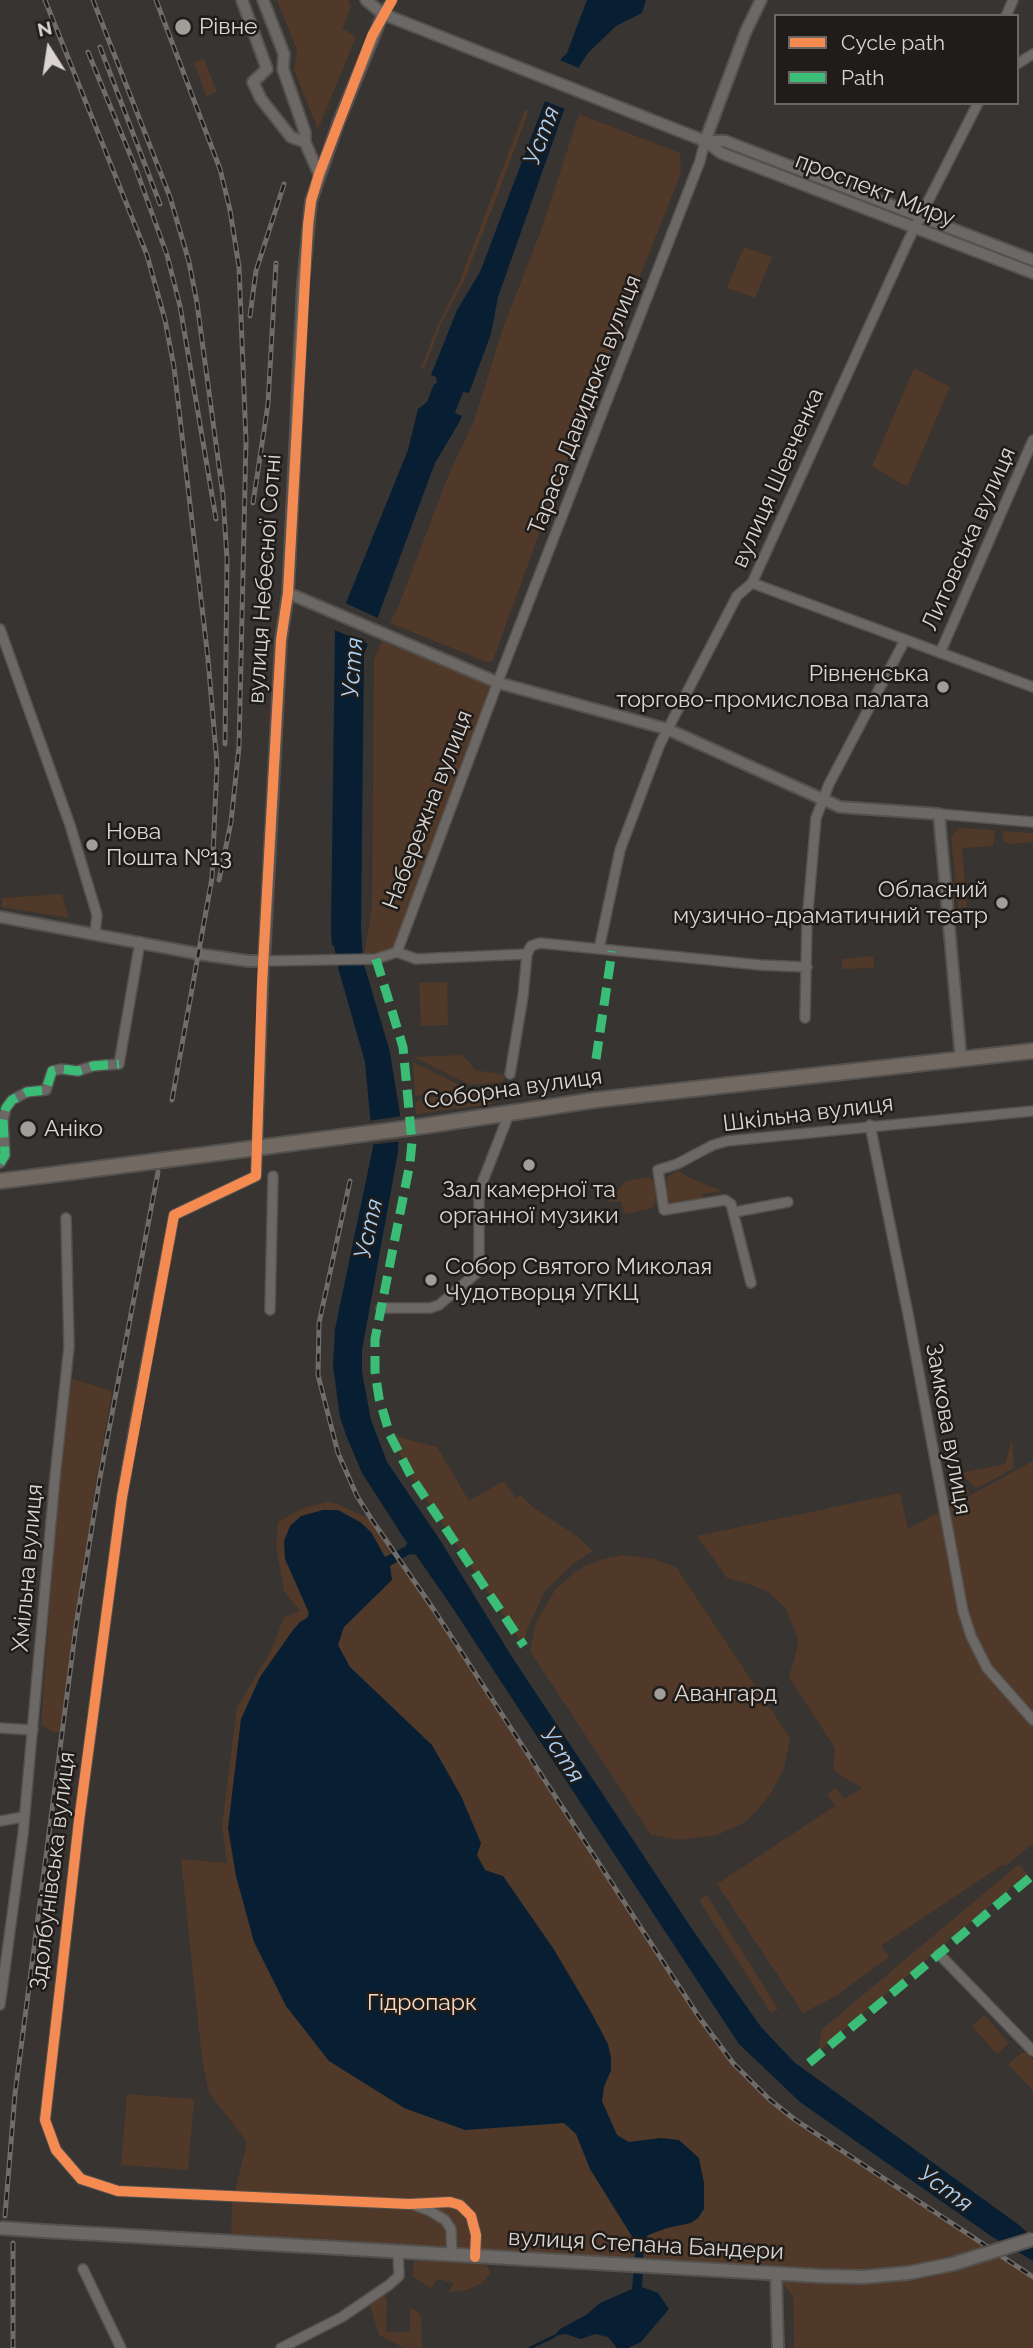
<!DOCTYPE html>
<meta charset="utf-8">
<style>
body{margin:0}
#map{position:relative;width:1033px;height:2348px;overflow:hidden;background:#383431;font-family:Raleway,sans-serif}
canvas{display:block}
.legend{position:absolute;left:774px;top:14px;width:245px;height:91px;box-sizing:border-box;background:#201c19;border:2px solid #6a6663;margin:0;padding:9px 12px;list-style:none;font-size:21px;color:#dad5d1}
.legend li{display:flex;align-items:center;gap:14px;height:35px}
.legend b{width:35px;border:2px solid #6a6663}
.north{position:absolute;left:14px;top:14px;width:70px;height:70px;-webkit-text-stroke:5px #201c19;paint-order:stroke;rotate:348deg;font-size:19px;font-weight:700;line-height:28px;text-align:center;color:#dad5d1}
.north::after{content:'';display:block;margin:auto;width:24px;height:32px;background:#dad5d1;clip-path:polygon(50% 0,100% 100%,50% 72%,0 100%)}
</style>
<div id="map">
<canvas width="1033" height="2348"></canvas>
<ul class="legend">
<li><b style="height:9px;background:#f68b52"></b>Cycle path</li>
<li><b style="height:9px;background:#3abd76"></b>Path</li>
</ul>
<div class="north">N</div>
</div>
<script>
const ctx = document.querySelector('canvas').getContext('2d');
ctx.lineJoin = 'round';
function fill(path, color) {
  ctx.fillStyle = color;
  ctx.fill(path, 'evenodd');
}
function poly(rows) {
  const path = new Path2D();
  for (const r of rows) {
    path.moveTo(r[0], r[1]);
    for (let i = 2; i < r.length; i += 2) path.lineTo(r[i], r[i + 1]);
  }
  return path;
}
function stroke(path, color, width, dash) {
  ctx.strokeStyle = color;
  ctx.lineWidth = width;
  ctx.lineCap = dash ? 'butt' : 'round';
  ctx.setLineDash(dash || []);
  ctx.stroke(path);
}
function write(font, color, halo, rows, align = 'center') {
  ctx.font = font + ' Raleway,sans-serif';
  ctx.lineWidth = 5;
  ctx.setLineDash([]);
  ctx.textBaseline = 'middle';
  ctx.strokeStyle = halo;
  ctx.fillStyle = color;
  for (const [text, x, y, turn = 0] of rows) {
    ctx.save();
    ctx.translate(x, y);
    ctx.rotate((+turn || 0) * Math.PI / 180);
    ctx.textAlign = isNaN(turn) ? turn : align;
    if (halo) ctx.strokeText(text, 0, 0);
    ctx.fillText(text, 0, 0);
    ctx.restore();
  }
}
fill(poly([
 [277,0,348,0,351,7,342,28,356,37,318,129,294,70,297,50],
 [204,59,217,92,206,96,194,63],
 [525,110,529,110,496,199,463,283,441,324,424,370,421,368,437,327,459,283],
 [579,114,680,153,681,173,553,496,493,660,489,663,390,623,399,605,448,476,474,421,503,328,541,230],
 [734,150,902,215,901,217,733,153],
 [744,247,772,257,755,298,727,288],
 [914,368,950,387,907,487,872,466],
 [384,635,499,683,397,952,364,958,372,906,374,660],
 [959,828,995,830,993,846,962,848,967,907,958,908,951,837],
 [1002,831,1033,833,1033,842,1008,844,1004,841],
 [62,894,69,918,2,907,2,898],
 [873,956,874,968,842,969,842,959],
 [447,982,448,1025,421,1026,419,983],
 [463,1055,475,1070,505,1075,503,1082,470,1085,414,1057],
 [413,1062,466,1088,415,1096],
 [471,1090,490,1099,492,1104,416,1114,415,1104,418,1100],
 [678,1171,692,1179,722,1191,702,1194,703,1200,674,1205,670,1203,667,1198,666,1180,668,1176],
 [649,1177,655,1182,656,1201,653,1208,625,1214,621,1201,607,1202,626,1181],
 [72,1379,112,1391,95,1489,60,1731,55,1733,41,1725,59,1478],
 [390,1435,437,1447,469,1501,503,1481,516,1498,521,1495,531,1506,578,1537,593,1551,573,1564,545,1591,527,1630,524,1646,412,1478],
 [1012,1440,1014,1468,976,1489,961,1473,1005,1464],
 [1033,1461,1033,1843,1006,1866,1004,1864,881,1946,889,1957,836,1996,803,2013,717,1884,835,1806,827,1794,836,1788,844,1799,862,1788,833,1770,835,1748,789,1677,798,1646,797,1636,786,1609,770,1593,752,1585,727,1578,697,1536,900,1493,908,1529],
 [955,1474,970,1492,953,1500,948,1476],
 [328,1502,337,1504,372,1520,434,1610,699,2017,733,2063,769,2099,794,2119,1033,2277,1033,2348,794,2348,793,2297,776,2274,231,2241,232,2204,247,2142,209,2093,202,2059,181,1859,227,1863,222,1826,237,1707,271,1651,284,1617,300,1611,284,1591,276,1546,278,1522,303,1508],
 [624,1555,654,1559,676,1567,790,1738,784,1768,770,1795,752,1816,742,1824,717,1835,680,1840,651,1835,530,1651,536,1622,555,1590,575,1572,587,1565,599,1560],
 [1019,1864,1027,1874,819,2051,821,2030],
 [707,1895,778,2009,771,2013,699,1900],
 [984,2015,1009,2043,997,2054,972,2026],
 [1022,2053,1026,2053,1033,2060,1033,2091,1008,2064],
 [127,2094,194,2099,188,2170,121,2165],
 [420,2260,486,2265,491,2272,482,2283,466,2290,449,2292,454,2283,438,2279,431,2288,412,2276,414,2261],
 [383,2295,387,2299,386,2332,410,2332,410,2309,415,2310,421,2316,422,2348,404,2348,379,2335,370,2305]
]), '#503928');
fill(poly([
 [587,0,646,0,642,13,616,26,588,53,580,65,498,297,491,334,469,393,463,392,455,413,462,416,460,421,435,463,364,654,361,927,363,961,390,1052,400,1115,398,1152,362,1350,362,1372,371,1420,387,1462,440,1540,512,1657,694,1932,761,2027,794,2062,1019,2225,1033,2238,1033,2261,991,2236,800,2102,739,2044,450,1604,416,1555,410,1554,390,1566,392,1580,344,1627,338,1645,350,1667,432,1745,461,1796,481,1843,477,1855,485,1870,503,1876,553,1948,591,2012,608,2044,611,2058,611,2070,604,2087,602,2101,617,2135,629,2142,661,2138,679,2140,699,2158,704,2183,704,2209,698,2218,691,2223,667,2228,648,2235,644,2242,642,2287,658,2293,669,2309,641,2342,628,2348,617,2348,608,2337,595,2334,581,2339,565,2334,554,2336,560,2329,586,2315,600,2303,632,2289,636,2243,590,2169,576,2134,564,2123,465,2130,404,2108,329,2061,286,2006,254,1942,236,1876,228,1828,241,1719,260,1677,293,1630,300,1622,307,1618,309,1613,285,1559,284,1541,290,1526,301,1516,323,1510,338,1510,360,1522,371,1532,385,1557,406,1546,407,1543,362,1473,346,1435,340,1417,333,1366,335,1329,373,1147,365,1062,339,971,334,946,332,945,331,931,335,630,408,450,418,409,427,402,434,384,437,383,436,377,431,375,457,310,480,272,561,59,567,53]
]), '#081f33');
fill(poly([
 [557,59,582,69,568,110,542,100],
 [343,602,380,619,371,645,332,629],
 [403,1116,402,1141,369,1145,368,1121]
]), '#383431');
stroke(poly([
 [530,2348,555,2336]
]), '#081f33', 2.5);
const minor = poly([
 [383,14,392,0],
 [1006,16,1013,0],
 [1017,64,1033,54],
 [752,583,1033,687],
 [0,629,70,825,97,915,95,934],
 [940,653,1033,440],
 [939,814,1033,822],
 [599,949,620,850,660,744,737,596,752,583,909,239,978,103],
 [397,952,502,671,700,161,705,141],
 [527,954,531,946,540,943,760,965,807,967],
 [805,1018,807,922,816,818,829,784,905,640],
 [510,1074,523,996,527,954],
 [870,1125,909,1319,963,1611,971,1636,987,1668,1033,1720],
 [0,1163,5,1155,3,1120,6,1108,12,1100,27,1092,46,1090,52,1071,61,1069,78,1071,93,1066,119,1064,140,942],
 [735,1212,788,1202],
 [751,1283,731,1204,725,1200,664,1210,658,1170,677,1164,713,1145,727,1141,1033,1111],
 [381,1308,430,1308,439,1305,479,1271,479,1191,509,1114],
 [270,1310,273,1176],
 [0,1728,33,1730],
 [0,1821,23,1817],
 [939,1954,1033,2051],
 [0,2005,23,1834,55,1477,69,1347,66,1218],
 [414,2205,430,2211,445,2220,451,2229,452,2255],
 [475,2257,476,2235,471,2216,460,2205,450,2202,409,2204,118,2191,81,2179,56,2150,45,2120,79,1821,122,1497,135,1423,174,1215,256,1176,264,961,376,959,397,952,416,959,527,954],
 [83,2269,121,2348],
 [281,2348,342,2317,389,2285,399,2276,398,2252]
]);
const tertiary = poly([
 [242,0,267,69,253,82,261,99,291,137,305,142],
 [263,0,284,54,283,69,305,132,305,142,319,174],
 [366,0,383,14,705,141,721,153,1033,273],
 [705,141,725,141,1033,260],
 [705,141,746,31,761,0],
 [288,593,499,683,667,729,840,807,939,814,961,1059],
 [0,917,205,955,248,961,264,961,281,640,288,593,303,284,311,201,339,121,383,14],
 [776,2274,778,2348]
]);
const secondary = poly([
 [45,2231,820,2276,864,2277,908,2273,953,2264]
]);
const primary = poly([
 [424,1126,595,1100,1033,1051],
 [0,1181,49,1175]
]);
stroke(minor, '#54514e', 12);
stroke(tertiary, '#54514e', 14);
stroke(secondary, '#54514e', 16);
stroke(primary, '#54514e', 18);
stroke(minor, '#6b6866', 9);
stroke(tertiary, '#6b6866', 10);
stroke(secondary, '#6b6866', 12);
stroke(primary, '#726a62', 14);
const rail = poly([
 [45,0,147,255,165,320,174,367,208,659,217,764,212,878,172,1100],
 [93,0,170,197,189,262,197,303,223,496,227,559,225,744],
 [156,0,220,169,230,210,239,267,246,441,239,747,231,822,219,880],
 [100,47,160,204],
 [88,52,136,169,167,255,180,306,216,519],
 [250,316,256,271,284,184],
 [253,503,268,404,276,263],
 [350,1181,319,1323,318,1375,338,1453,357,1496,372,1520,434,1610,699,2017,733,2063,769,2099,794,2119,1033,2277],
 [5,2216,15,2094,76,1626,100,1477,158,1172],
 [13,2243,13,2348]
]);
stroke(rail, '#6f6c6a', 5);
stroke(rail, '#201c19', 2.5, [8]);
const secondaryBridge = poly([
 [0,2228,45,2231],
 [953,2264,1033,2239]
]);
const primaryBridge = poly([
 [49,1175,424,1126]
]);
stroke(secondaryBridge, '#54514e', 16, []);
stroke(primaryBridge, '#54514e', 18, []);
stroke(secondaryBridge, '#6b6866', 12);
stroke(primaryBridge, '#726a62', 14);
stroke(poly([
 [376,959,403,1047,412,1142,410,1163,375,1339,375,1371,379,1398,390,1435,412,1478,524,1646],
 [596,1059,612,951],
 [0,1163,5,1155,3,1120,6,1108,12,1100,27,1092,46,1090,52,1071,61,1069,78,1071,93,1066,119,1064],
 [809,2063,1033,1875]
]), '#3abd76', 9, [18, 9]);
stroke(poly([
 [392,0,372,36,319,174,311,201,308,225,288,593,281,640,262,983,256,1176,174,1215,122,1497,79,1821,45,2120,56,2150,81,2179,118,2191,409,2204,450,2202,460,2205,471,2216,476,2235,475,2257]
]), '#f68b52', 10);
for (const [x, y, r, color] of [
 [183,27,9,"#a19d99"],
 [943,687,7,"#a19d99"],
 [92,845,7,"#a19d99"],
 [1002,903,7,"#a19d99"],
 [28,1129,9,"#a19d99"],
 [529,1165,7,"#a19d99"],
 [431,1280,7,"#a19d99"],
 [660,1694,7,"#a19d99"]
]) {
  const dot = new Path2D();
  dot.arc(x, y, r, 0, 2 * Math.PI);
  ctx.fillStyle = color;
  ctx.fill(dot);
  stroke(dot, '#201c19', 2.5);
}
write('23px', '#dad5d1', '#201c19', [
 ["Рівне",199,27],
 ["Рівненська",929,674,"right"],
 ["торгово-промислова палата",929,700,"right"],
 ["Нова",106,832],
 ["Пошта №13",106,858],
 ["Обласний",988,890,"right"],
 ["музично-драматичний театр",988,916,"right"],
 ["Аніко",44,1129],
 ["Зал камерної та",529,1190,"center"],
 ["органної музики",529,1216,"center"],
 ["Собор Святого Миколая",445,1267],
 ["Чудотворця УГКЦ",445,1293],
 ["Авангард",674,1694]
], 'left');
write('23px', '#dad5d1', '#201c19', [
 ["проспект Миру",875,190,21],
 ["Тараса Давидюка вулиця",585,405,-69],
 ["вулиця Шевченка",778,478,-66],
 ["Литовська вулиця",969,539,-66],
 ["вулиця Небесної Сотні",265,579,-86],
 ["Набережна вулиця",428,810,-69],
 ["Соборна вулиця",513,1089,-8],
 ["Шкільна вулиця",808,1114,-7],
 ["Замкова вулиця",948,1429,80],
 ["Хмільна вулиця",28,1568,-85],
 ["Здолбунівська вулиця",53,1871,-83],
 ["вулиця Степана Бандери",646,2245,3]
]);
write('23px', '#fbd9c0', '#201c19', [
 ["Гідропарк",422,2003]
]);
write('italic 24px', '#acd3fa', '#201c19', [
 ["Устя",542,136,-69],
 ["Устя",353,668,-86],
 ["Устя",369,1229,-78],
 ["Устя",562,1755,57],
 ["Устя",945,2189,36]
]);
</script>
